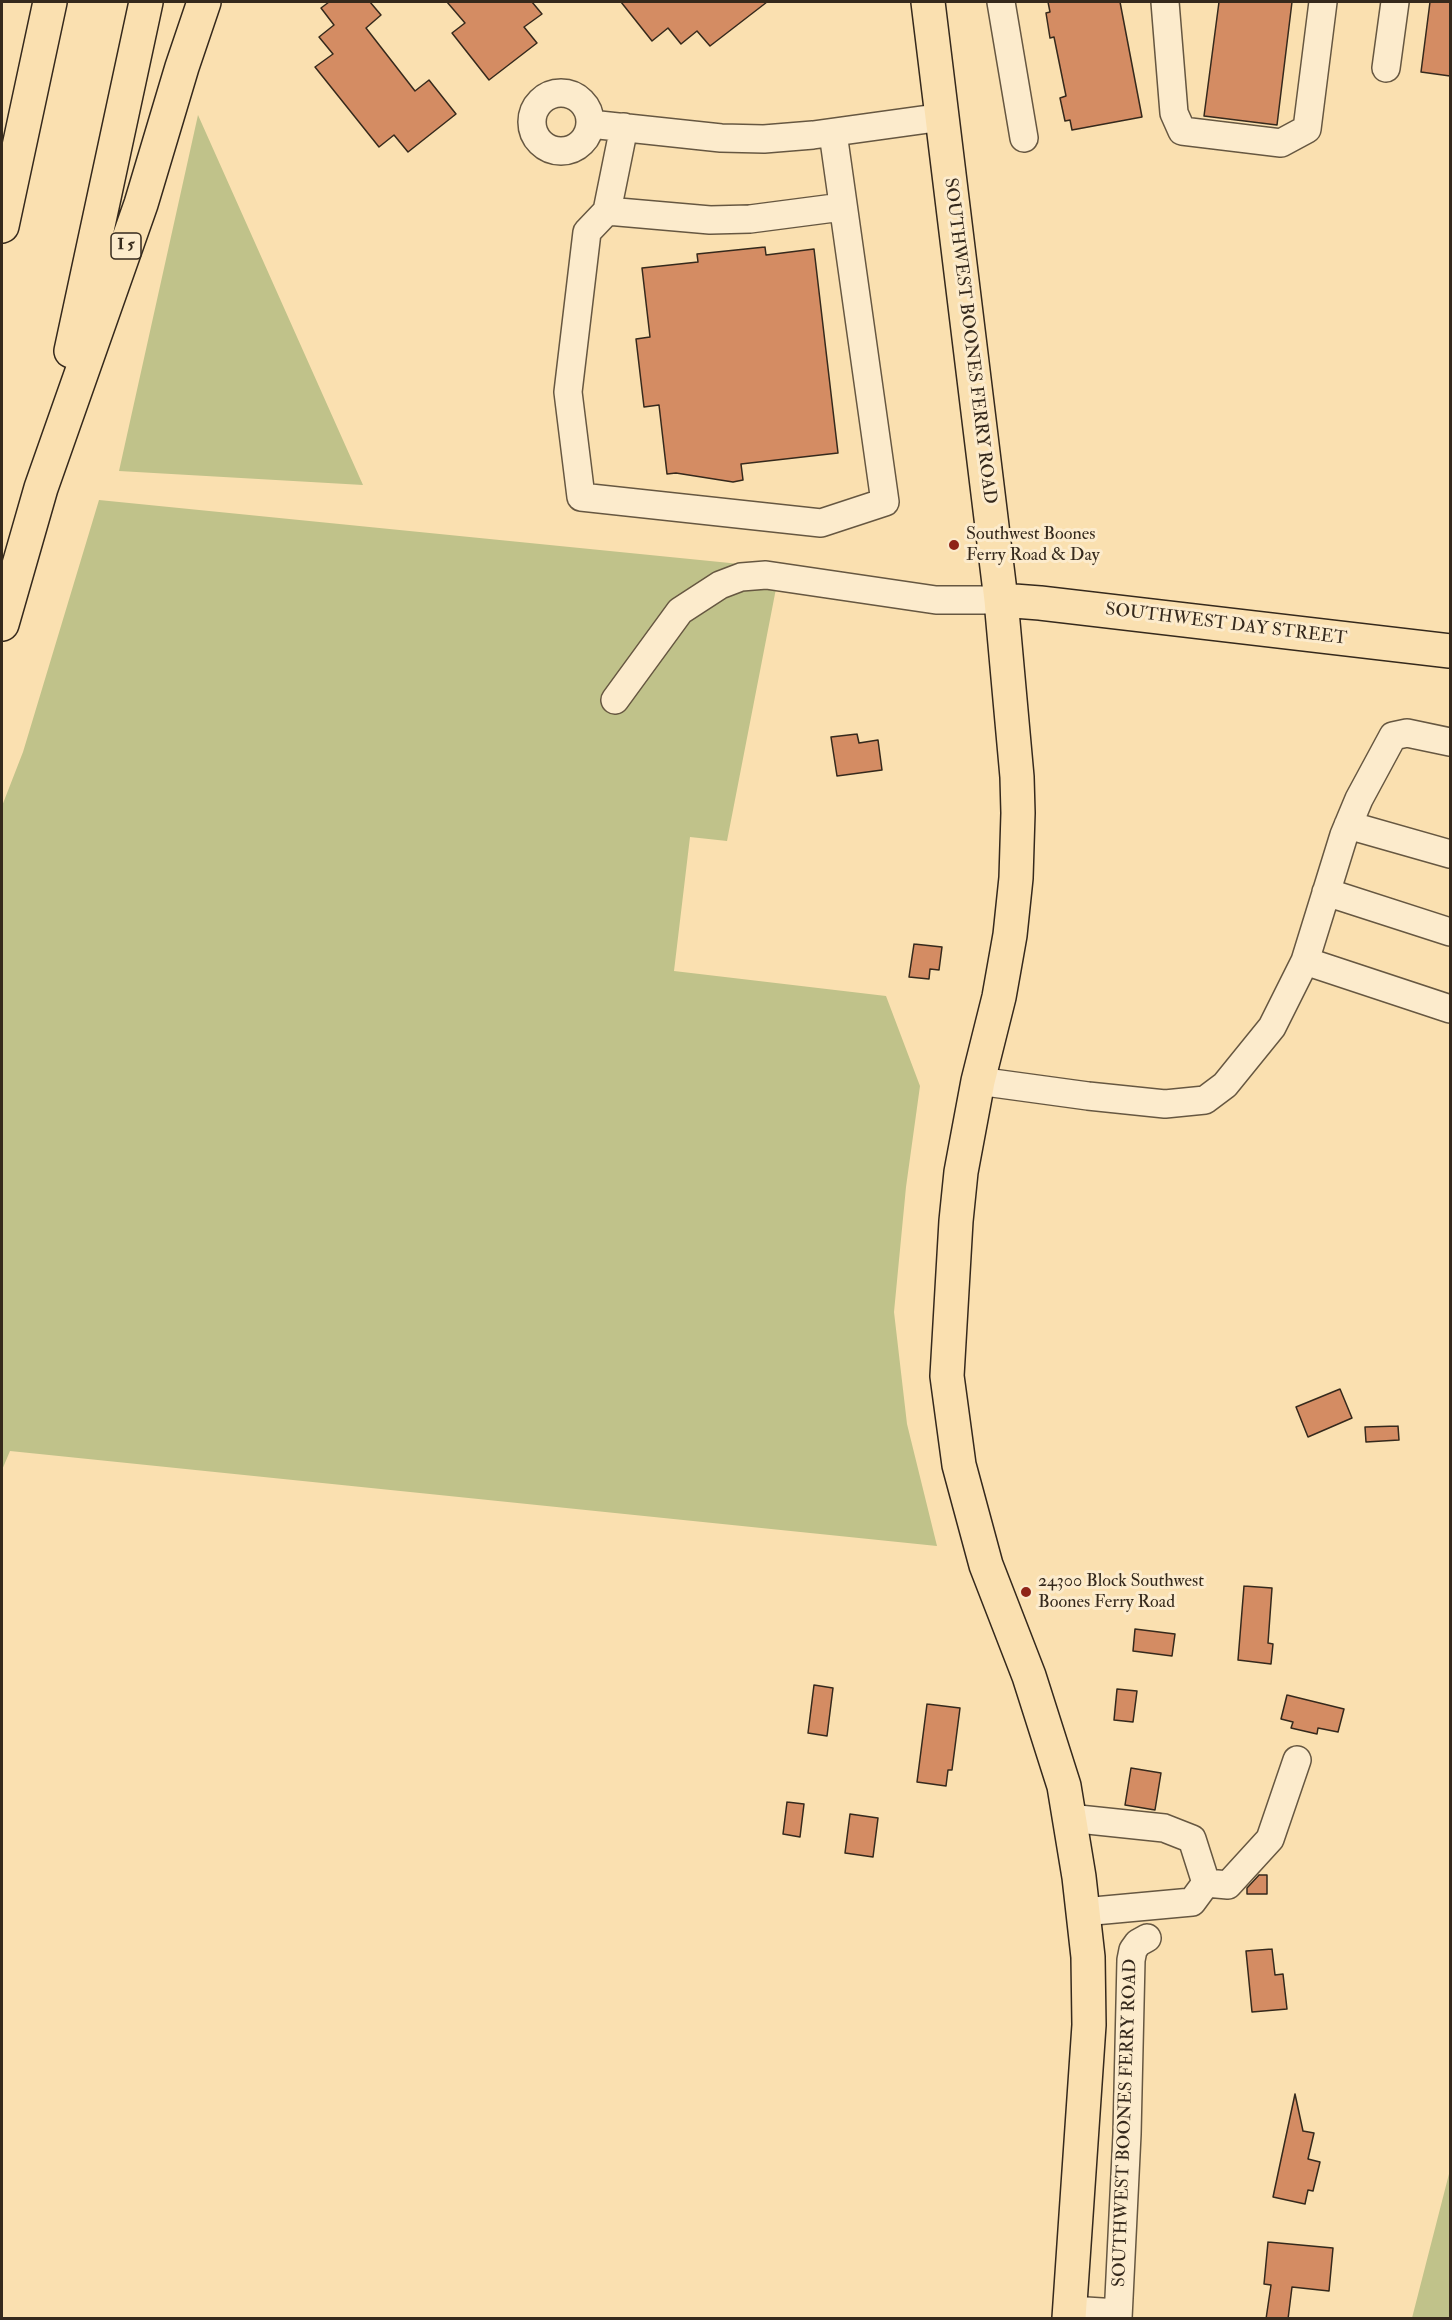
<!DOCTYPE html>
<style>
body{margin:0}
#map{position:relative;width:1452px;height:2320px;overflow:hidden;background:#fae0b0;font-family:"IM FELL Double Pica",serif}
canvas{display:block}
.frame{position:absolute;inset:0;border:3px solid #35291c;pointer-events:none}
</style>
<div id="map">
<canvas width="1452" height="2320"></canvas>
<div class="frame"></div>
</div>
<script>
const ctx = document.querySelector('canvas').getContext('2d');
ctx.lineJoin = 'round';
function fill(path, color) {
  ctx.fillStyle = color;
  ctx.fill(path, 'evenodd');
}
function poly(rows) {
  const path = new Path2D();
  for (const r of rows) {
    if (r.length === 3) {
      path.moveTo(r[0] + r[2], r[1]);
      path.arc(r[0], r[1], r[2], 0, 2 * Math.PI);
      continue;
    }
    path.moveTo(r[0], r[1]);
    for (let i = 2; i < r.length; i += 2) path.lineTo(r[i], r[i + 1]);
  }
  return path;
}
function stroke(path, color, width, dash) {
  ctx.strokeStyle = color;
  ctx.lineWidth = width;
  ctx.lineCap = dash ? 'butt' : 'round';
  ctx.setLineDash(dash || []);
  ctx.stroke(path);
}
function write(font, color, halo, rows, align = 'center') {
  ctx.font = font + ' "IM FELL Double Pica",serif';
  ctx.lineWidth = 6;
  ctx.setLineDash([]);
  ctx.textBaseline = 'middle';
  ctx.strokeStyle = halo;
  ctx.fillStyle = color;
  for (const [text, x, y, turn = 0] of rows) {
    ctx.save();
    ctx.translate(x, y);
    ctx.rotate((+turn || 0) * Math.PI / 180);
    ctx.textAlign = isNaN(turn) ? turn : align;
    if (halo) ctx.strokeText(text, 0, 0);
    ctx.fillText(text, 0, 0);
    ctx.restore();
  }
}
fill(poly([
 [198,115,363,485,119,471],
 [99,500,780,568,727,841,690,837,674,971,886,996,920,1086,906,1187,894,1312,907,1424,937,1546,10,1451,2,1470,2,806,23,752],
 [1450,2170,1450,2318,1412,2318]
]), '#c0c28a');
const building = poly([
 [329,2,370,2,381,15,366,28,415,91,429,80,456,114,408,152,394,135,379,147,315,67,333,54,319,37,334,25,321,8,329,2],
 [447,2,532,2,542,14,524,27,537,43,489,80,452,33,465,23,447,2],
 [621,2,767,2,710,46,697,31,681,44,668,28,652,41,621,2],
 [1048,2,1120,2,1142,117,1072,130,1070,120,1065,121,1060,98,1066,96,1054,37,1050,38,1046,13,1050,12,1048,2],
 [1219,2,1292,2,1277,125,1204,116,1219,2],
 [1430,2,1450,2,1450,76,1421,72,1430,2],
 [765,247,766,255,814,249,838,453,741,464,743,480,733,482,676,473,667,474,659,405,644,407,636,339,650,337,642,268,698,262,697,254,765,247],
 [857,734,859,743,878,740,882,770,837,776,831,737,857,734],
 [914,944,942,947,939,970,930,969,929,979,909,977,914,944],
 [1340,1389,1352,1418,1308,1437,1296,1407,1340,1389],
 [1398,1426,1399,1440,1366,1442,1365,1427,1398,1426],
 [1244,1586,1272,1588,1268,1643,1273,1644,1271,1664,1238,1660,1244,1586],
 [1135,1629,1175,1634,1172,1656,1133,1651,1135,1629],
 [814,1685,833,1688,827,1736,808,1733,814,1685],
 [1117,1689,1137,1691,1133,1722,1114,1720,1117,1689],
 [1287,1695,1344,1709,1338,1732,1318,1728,1317,1734,1291,1728,1293,1722,1281,1719,1287,1695],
 [927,1704,960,1708,952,1770,948,1770,946,1786,917,1782,927,1704],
 [1131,1768,1161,1773,1155,1810,1125,1805,1131,1768],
 [787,1802,804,1804,800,1837,783,1834,787,1802],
 [850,1814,878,1818,873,1857,845,1853,850,1814],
 [1259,1875,1267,1875,1267,1894,1247,1894,1247,1888,1259,1875],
 [1272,1949,1275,1975,1283,1974,1287,2009,1252,2012,1246,1951,1272,1949],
 [1295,2094,1303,2131,1314,2133,1308,2159,1320,2162,1313,2191,1308,2190,1305,2204,1273,2197,1295,2094],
 [1268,2242,1333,2248,1329,2291,1292,2287,1288,2319,1266,2319,1271,2285,1264,2284,1268,2242]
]);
fill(building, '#d48c63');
stroke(building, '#35291c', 1.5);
const minor = poly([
 [1001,2,1024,138],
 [1165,2,1174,113,1182,131,1281,143,1307,129,1323,2],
 [1386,68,1395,2],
 [561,122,29],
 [590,124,721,138,764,139,813,135,943,117],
 [624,127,607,211,587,232,568,392,581,497,821,523,885,502,833,133],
 [607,211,710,220,750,219,842,207],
 [615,700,680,611,720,585,741,577,766,575,936,600,1001,600],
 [1348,825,1450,854],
 [1326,892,1450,932],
 [1305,961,1450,1009],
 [978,1081,1088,1096,1165,1104,1205,1100,1225,1085,1272,1027,1305,961,1344,835,1359,799,1393,736,1407,733,1450,742],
 [1069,1818,1164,1828,1192,1839,1206,1883,1192,1902,1083,1912],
 [1206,1883,1228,1885,1270,1839,1297,1760],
 [1070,2310,1118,2313],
 [1118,2318,1127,2134,1131,1960,1133,1950,1138,1943,1147,1938]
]);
const major = poly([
 [928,2,1001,600,1017,777,1018,813,1016,878,1010,935,999,997,978,1081,961,1172,956,1221,947,1376,959,1465,986,1565,1029,1676,1064,1786,1079,1877,1088,1957,1089,2025,1069,2318],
 [1001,600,1040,603,1450,651]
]);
const highway = poly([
 [2,226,50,2],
 [71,351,146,2],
 [2,624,41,488,141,204,182,67,204,2]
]);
stroke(minor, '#665741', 30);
stroke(major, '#35291c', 36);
stroke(highway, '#35291c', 36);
stroke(minor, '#fcebcc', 27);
stroke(major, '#fae0b0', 33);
stroke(highway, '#fae0b0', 33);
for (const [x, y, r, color] of [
 [954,545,6,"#8f2418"],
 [1026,1592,6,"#8f2418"]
]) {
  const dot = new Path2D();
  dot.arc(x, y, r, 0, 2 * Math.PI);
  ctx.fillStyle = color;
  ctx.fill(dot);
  stroke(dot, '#fcebcc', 2);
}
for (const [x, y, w] of [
 [126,246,30]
]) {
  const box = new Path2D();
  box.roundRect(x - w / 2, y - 13, w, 26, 4.5);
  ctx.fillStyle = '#fcebcc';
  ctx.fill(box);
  stroke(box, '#35291c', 1.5);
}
write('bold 16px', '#35291c', null, [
 ["I 5",126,246]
]);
write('18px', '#35291c', '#fcebcc', [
 ["SOUTHWEST BOONES FERRY ROAD",969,341,83],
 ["SOUTHWEST DAY STREET",1226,625,7],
 ["SOUTHWEST BOONES FERRY ROAD",1126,2123,-88]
]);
write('18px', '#35291c', '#fcebcc', [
 ["Southwest Boones",966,535],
 ["Ferry Road & Day",966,556],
 ["24300 Block Southwest",1038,1582],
 ["Boones Ferry Road",1038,1603]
], 'left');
</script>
